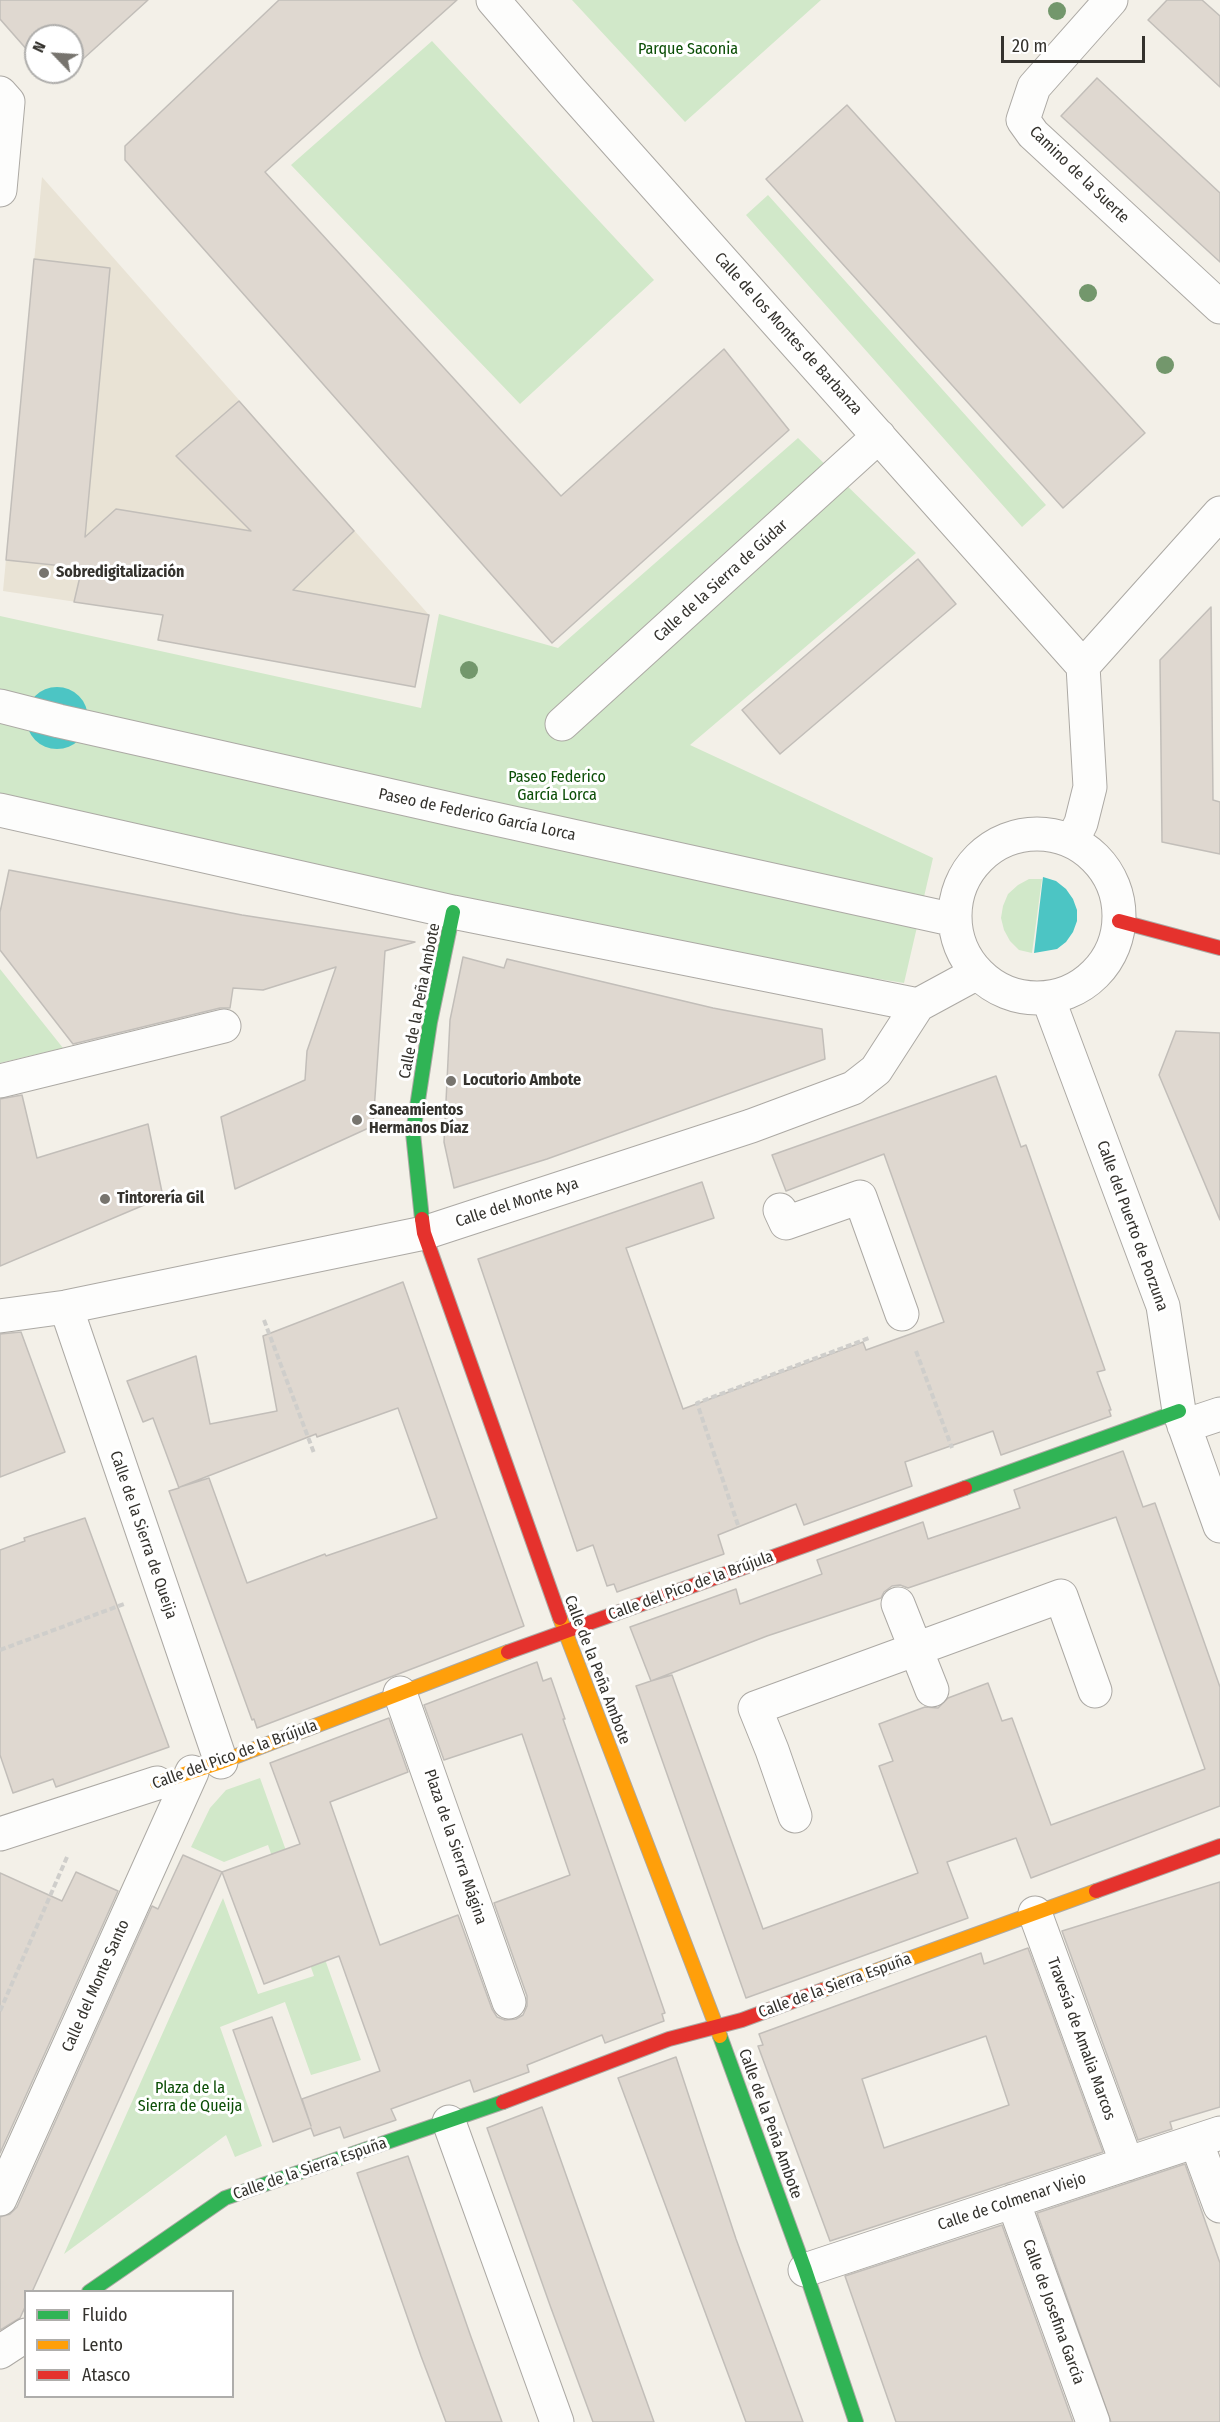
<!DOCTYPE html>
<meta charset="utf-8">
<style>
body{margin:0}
#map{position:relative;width:1220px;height:2422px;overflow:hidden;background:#f3f0e8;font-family:"Fira Sans Condensed",sans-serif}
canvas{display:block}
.legend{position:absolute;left:24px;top:2290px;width:210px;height:108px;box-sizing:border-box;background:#fff;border:2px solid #aeadab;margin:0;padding:8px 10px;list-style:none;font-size:18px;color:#34322d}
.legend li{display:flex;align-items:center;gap:12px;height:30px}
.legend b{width:30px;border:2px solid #aeadab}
.north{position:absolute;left:24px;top:24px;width:60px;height:60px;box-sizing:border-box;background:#fff;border:2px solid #aeadab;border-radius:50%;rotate:295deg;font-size:16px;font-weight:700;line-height:24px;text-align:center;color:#34322d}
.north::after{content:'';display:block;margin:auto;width:21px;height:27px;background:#77746e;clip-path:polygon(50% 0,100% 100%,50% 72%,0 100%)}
.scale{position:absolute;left:1001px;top:36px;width:144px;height:27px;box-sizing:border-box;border:3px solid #34322d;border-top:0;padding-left:8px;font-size:18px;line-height:21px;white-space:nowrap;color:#34322d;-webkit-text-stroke:4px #fff;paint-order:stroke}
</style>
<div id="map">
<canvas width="1220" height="2422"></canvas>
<ul class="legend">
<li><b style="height:8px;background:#30b455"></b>Fluido</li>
<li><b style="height:8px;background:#ff9f0a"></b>Lento</li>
<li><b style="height:8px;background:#e5322d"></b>Atasco</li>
</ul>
<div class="north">N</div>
<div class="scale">20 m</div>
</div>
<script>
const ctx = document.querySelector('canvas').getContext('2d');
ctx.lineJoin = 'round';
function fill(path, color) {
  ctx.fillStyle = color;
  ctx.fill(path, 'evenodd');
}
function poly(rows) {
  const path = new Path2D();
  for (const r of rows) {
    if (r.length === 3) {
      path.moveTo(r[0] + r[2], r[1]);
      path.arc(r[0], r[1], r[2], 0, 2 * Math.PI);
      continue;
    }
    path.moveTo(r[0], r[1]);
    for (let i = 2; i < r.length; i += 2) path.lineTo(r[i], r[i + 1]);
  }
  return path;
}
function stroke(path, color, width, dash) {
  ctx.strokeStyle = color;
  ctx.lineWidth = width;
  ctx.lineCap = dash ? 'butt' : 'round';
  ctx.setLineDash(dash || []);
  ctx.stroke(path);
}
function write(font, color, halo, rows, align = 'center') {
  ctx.font = font + ' "Fira Sans Condensed",sans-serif';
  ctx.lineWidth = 6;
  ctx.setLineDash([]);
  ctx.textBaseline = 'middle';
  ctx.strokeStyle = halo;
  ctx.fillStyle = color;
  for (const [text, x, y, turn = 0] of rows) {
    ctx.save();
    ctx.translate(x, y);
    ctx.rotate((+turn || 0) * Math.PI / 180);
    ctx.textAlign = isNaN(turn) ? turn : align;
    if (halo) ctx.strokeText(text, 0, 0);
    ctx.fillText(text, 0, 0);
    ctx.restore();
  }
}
fill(poly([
 [42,177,429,615,415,687,158,640,163,615,3,591]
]), '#e9e3d5');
fill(poly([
 [572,0,821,0,685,122],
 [432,41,654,280,520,404,291,165],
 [768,195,1046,505,1022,527,746,215],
 [798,438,916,553,690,745,933,858,904,983,453,912,0,810,0,616,421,708,439,614,558,648],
 [1029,879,1042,879,1032,953,1019,950,1010,941,1004,930,1001,918,1003,906,1008,894,1018,885],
 [0,969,63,1048,0,1063],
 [260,1778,361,2060,311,2075,285,2002,220,2027,262,2146,235,2157,226,2135,64,2254,223,1898,258,1994,314,1976,268,1845,224,1862,191,1847,210,1808,226,1790]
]), '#d1e8c9');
fill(poly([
 [57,718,31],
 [1043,877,1056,881,1066,889,1073,899,1077,910,1077,921,1073,932,1066,942,1057,949,1034,953]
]), '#4cc5c4');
const building = poly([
 [0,0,148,0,72,69,72,36,36,36,36,60,0,19,0,0],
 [279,0,457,0,265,172,561,496,724,349,789,430,552,643,125,160,125,146,279,0],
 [1167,0,1202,0,1220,16,1220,87,1148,20,1167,0],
 [47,72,69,72,57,83,47,72],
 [1097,78,1220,193,1220,262,1061,116,1097,78],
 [847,105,1145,433,1063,508,766,179,847,105],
 [34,259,110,268,85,537,116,509,251,531,176,456,239,401,354,531,293,590,429,615,415,687,158,640,163,615,74,602,82,568,6,560,34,259],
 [918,559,956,604,780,754,742,710,918,559],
 [1211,607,1213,800,1220,802,1220,854,1162,842,1160,660,1211,607],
 [9,870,242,915,415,942,385,951,373,1126,235,1189,221,1117,305,1080,307,1051,336,967,263,990,233,988,230,1008,220,1008,73,1044,0,950,0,912,9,870],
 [463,957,504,968,507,959,713,1008,822,1029,825,1059,547,1159,454,1188,444,1142,450,1020,463,957],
 [1176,1031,1220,1033,1220,1220,1159,1075,1176,1031],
 [996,1076,1021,1147,1026,1145,1105,1370,1097,1372,1111,1410,1109,1410,1111,1416,1001,1455,993,1431,905,1462,912,1486,804,1525,796,1504,718,1535,724,1554,617,1592,614,1584,607,1586,593,1545,577,1551,478,1259,702,1182,714,1218,626,1248,683,1409,863,1342,866,1350,944,1322,884,1154,786,1191,772,1155,996,1076],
 [22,1095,37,1158,148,1124,163,1197,0,1266,0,1099,22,1095],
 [403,1282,524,1626,257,1728,254,1719,252,1720,169,1491,179,1488,153,1418,143,1422,127,1381,196,1356,210,1424,277,1411,263,1336,403,1282],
 [398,1408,437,1518,326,1556,325,1554,247,1583,209,1478,180,1487,316,1434,317,1437,398,1408],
 [21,1332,65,1452,0,1477,0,1334,21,1332],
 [1123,1451,1143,1507,1155,1503,1220,1687,1220,1806,1031,1878,1016,1838,947,1862,968,1918,746,1998,636,1686,651,1681,630,1627,736,1589,740,1604,822,1574,817,1560,923,1522,928,1539,1020,1508,1014,1490,1123,1451],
 [1116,1517,1205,1769,1051,1825,1012,1718,1002,1721,988,1683,948,1698,938,1708,925,1707,879,1724,893,1761,879,1766,918,1873,763,1929,672,1675,651,1681,767,1636,881,1598,884,1592,892,1586,900,1585,908,1588,1116,1517],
 [85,1518,169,1747,56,1787,53,1779,13,1793,0,1755,0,1550,25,1541,24,1538,85,1518],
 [537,1662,543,1681,551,1678,565,1719,563,1719,665,2013,662,2014,664,2021,605,2043,602,2035,527,2065,529,2072,474,2092,470,2080,391,2109,396,2120,344,2138,340,2127,314,2136,311,2128,273,2142,233,2030,272,2017,311,2126,302,2099,380,2071,339,1956,264,1984,222,1872,300,1844,270,1763,389,1718,408,1772,330,1802,380,1945,458,1915,492,2009,497,2017,505,2020,516,2019,523,2015,527,2006,527,1996,494,1903,570,1875,522,1734,444,1760,424,1705,537,1662],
 [183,1855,222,1872,32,2292,26,2292,26,2305,20,2318,0,2330,0,2217,10,2214,17,2207,152,1906,158,1909,183,1855],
 [76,1872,118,1891,0,2153,0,1873,62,1901,76,1872],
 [1220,1882,1220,2107,1170,2122,1172,2129,1138,2140,1062,1931,1220,1882],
 [1028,1948,1103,2152,830,2241,758,2046,763,2045,759,2034,981,1953,984,1964,1028,1948],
 [986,2036,1009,2105,884,2148,862,2079,986,2036],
 [676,2057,736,2239,803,2422,746,2422,618,2078,676,2057],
 [542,2107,606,2288,654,2422,593,2422,551,2308,487,2128,542,2107],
 [408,2156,471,2337,502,2422,446,2422,421,2356,357,2173,408,2156],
 [1185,2164,1220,2263,1220,2422,1111,2422,1037,2213,1185,2164],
 [1002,2225,1073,2422,896,2422,845,2276,1002,2225]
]);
fill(building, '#dfd8d0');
stroke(building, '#c2beb9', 1.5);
const street = poly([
 [493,0,571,91,1083,666],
 [1111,0,1034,87,1023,120,1033,134,1220,307],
 [0,93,8,102,0,190],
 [0,706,59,721,468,813,955,920],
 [562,724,879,436],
 [0,810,453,912,918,1005],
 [1037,916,82],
 [1072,841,1081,823,1090,787,1083,666,1220,513],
 [1048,998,1163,1306,1179,1411,1220,1526],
 [0,1081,224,1026],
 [780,1210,786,1223,860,1197,902,1314],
 [66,1307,221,1762],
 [0,1316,66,1307,424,1233,751,1126,853,1088,876,1070,918,1005,977,973],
 [1184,1426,1220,1414],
 [898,1604,932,1690],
 [400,1693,509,2002],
 [795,1816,772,1750,755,1708,1061,1596,1095,1691],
 [0,1834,157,1783],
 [1035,1913,1127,2164],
 [449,2122,557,2422],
 [1196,2141,1220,2206],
 [0,2199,192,1772],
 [1013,2201,1093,2422],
 [805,2270,1220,2133],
 [0,2352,26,2335]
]);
const fast = poly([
 [422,1219,413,1133,430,1022,453,912],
 [965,1488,1179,1411],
 [720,2036,805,2270,856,2422],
 [89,2292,225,2198,503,2102]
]);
const slow = poly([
 [560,1618,720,2036],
 [157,1783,221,1762,508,1652],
 [823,1990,1096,1891]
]);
const jam = poly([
 [1119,921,1220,948],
 [422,1219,424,1233,560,1618],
 [508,1652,965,1488],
 [1096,1891,1220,1846],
 [503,2102,669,2039,742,2020,823,1990]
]);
stroke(street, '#aca9a4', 35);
stroke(fast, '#aca9a4', 16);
stroke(slow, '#aca9a4', 16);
stroke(jam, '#aca9a4', 16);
stroke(poly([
 [264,1320,314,1453],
 [916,1351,952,1448],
 [738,1525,697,1403,869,1338],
 [0,1650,124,1604],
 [0,2011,67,1857]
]), '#cfcecb', 4, [6, 3]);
stroke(street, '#fdfdfc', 33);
stroke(fast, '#30b455', 14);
stroke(slow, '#ff9f0a', 14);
stroke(jam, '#e5322d', 14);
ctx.fillStyle = '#73976c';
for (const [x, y] of [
 [1057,11],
 [1088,293],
 [1165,365],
 [469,670]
]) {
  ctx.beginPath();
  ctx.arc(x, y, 9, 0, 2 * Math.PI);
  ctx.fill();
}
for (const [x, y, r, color] of [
 [44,573,6,"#77746e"],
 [451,1081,6,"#77746e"],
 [357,1120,6,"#77746e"],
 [105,1199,6,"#77746e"]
]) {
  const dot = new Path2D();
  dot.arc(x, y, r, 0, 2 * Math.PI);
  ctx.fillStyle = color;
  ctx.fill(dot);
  stroke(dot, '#fff', 2);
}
write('16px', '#0b4e06', '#fff', [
 ["Parque Saconia",688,50],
 ["Paseo Federico",557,778],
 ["García Lorca",557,796],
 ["Plaza de la",190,2089],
 ["Sierra de Queija",190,2107]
]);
write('16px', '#34322d', '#fff', [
 ["Camino de la Suerte",1079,175,44],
 ["Calle de los Montes de Barbanza",788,334,48],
 ["Calle de la Sierra de Gúdar",721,581,-42],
 ["Paseo de Federico García Lorca",477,815,12],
 ["Calle de la Peña Ambote",420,1001,-79],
 ["Calle del Monte Aya",517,1203,-18],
 ["Calle del Puerto de Porzuna",1132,1226,70],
 ["Calle de la Sierra de Queija",143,1535,71],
 ["Calle del Pico de la Brújula",691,1586,-20],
 ["Calle de la Peña Ambote",597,1670,69],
 ["Calle del Pico de la Brújula",235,1755,-20],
 ["Plaza de la Sierra Mágina",455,1847,71],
 ["Calle del Monte Santo",96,1986,-66],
 ["Calle de la Sierra Espuña",835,1986,-20],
 ["Travesía de Amalia Marcos",1081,2039,70],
 ["Calle de la Peña Ambote",770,2124,70],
 ["Calle de la Sierra Espuña",310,2169,-19],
 ["Calle de Colmenar Viejo",1012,2202,-18],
 ["Calle de Josefina García",1053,2312,70]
]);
write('bold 16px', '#34322d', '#fff', [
 ["Sobredigitalización",56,573],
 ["Locutorio Ambote",463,1081],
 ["Saneamientos",369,1111],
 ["Hermanos Díaz",369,1129],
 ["Tintorería Gil",117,1199]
], 'left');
</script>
